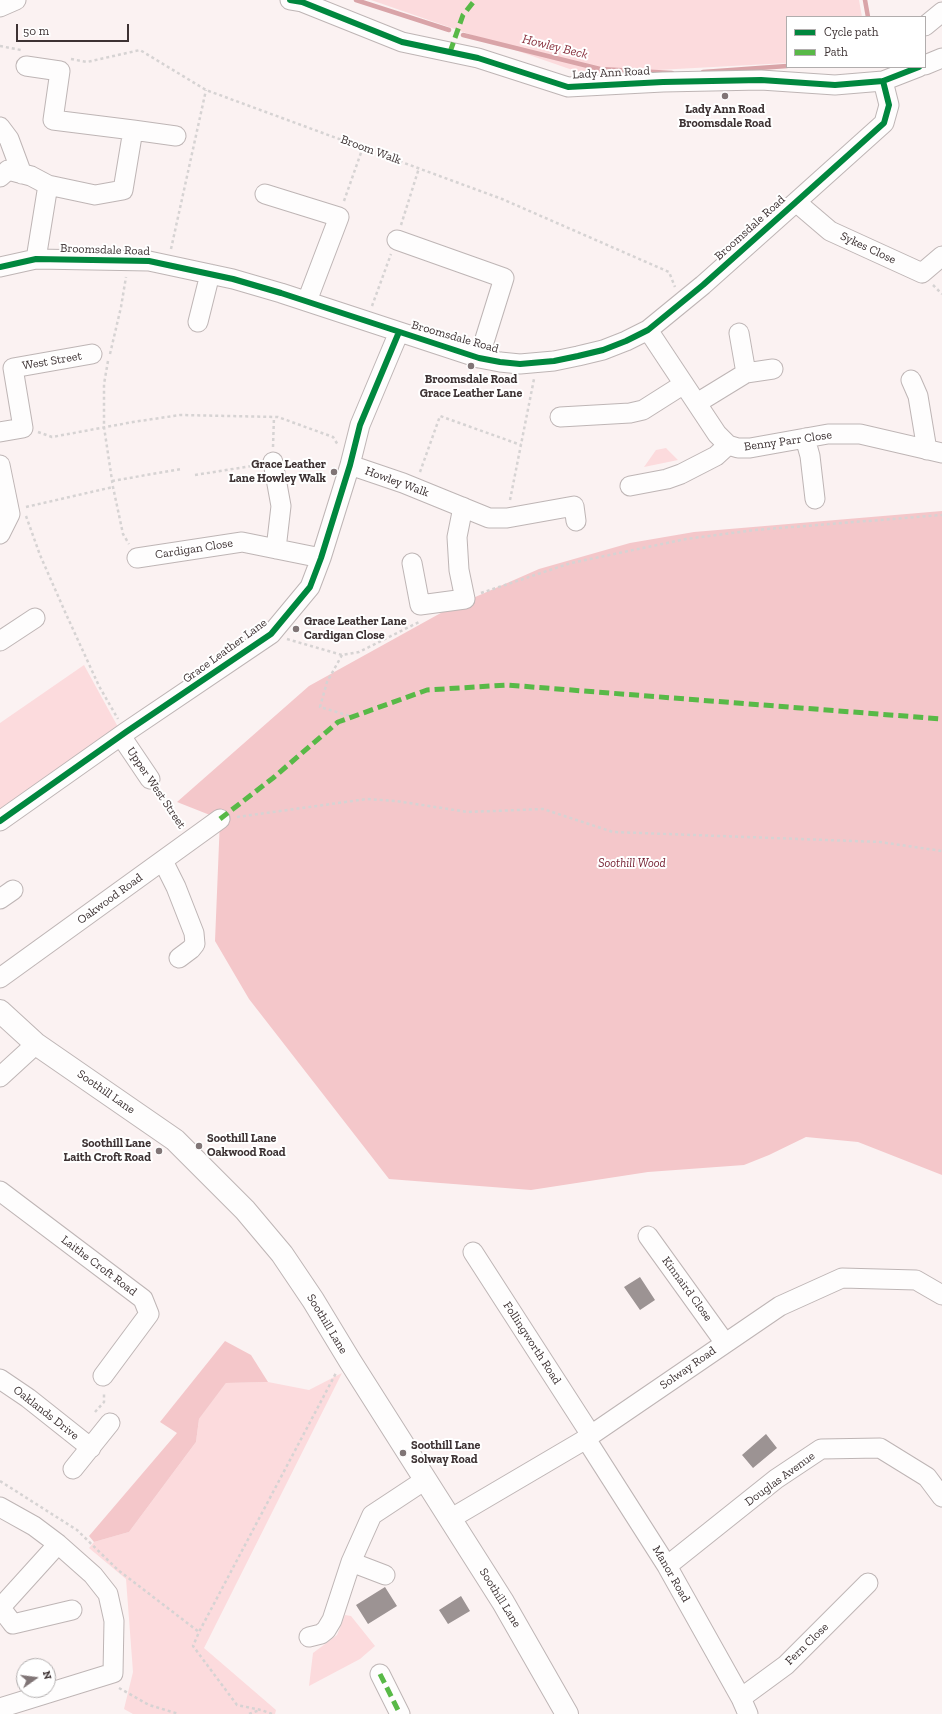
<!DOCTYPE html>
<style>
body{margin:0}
#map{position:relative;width:942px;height:1714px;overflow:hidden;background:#fbf2f2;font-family:"Zilla Slab",serif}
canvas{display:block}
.legend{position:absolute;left:786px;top:16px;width:140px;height:52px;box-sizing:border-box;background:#fff;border:1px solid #b1adad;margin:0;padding:5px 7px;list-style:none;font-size:12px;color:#3d3233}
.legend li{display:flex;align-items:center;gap:8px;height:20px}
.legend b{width:20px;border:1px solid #b1adad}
.north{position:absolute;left:16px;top:1658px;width:40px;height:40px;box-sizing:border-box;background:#fff;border:1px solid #b1adad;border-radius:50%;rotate:76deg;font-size:11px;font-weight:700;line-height:16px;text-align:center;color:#3d3233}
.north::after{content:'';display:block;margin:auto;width:14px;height:18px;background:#807576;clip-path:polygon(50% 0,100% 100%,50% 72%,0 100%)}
.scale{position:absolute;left:16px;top:24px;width:113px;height:18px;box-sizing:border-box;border:2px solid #3d3233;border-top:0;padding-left:5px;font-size:12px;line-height:14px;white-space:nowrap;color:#3d3233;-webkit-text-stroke:3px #fff;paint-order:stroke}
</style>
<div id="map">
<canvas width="942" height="1714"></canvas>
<ul class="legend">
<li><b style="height:5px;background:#00873e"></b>Cycle path</li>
<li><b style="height:5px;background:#58b947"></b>Path</li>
</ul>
<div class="north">N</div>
<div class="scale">50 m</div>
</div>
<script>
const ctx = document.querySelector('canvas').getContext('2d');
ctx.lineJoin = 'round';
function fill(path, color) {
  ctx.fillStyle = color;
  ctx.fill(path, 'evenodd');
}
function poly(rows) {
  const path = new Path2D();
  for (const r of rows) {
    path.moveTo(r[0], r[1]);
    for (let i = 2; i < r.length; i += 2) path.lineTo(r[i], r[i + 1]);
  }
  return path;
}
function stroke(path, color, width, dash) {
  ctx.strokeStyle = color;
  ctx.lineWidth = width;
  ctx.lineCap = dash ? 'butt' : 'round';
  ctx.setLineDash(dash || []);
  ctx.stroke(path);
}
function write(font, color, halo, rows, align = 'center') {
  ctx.font = font + ' "Zilla Slab",serif';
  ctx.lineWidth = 4;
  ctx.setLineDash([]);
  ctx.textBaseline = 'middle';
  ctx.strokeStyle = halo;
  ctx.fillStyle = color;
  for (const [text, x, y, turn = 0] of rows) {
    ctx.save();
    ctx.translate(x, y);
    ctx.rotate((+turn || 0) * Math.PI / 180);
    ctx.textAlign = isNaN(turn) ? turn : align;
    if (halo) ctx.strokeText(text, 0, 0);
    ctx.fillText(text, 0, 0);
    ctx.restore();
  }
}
fill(poly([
 [371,0,859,0,862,17,787,17,787,63,584,74],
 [666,448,678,460,644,467,656,450],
 [84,665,118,727,0,810,0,723],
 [342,1373,204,1648,276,1710,275,1714,133,1714,124,1709,133,1672,126,1579,89,1548,94,1542,129,1532,196,1442,199,1419,226,1383,268,1382,309,1390],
 [345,1615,351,1616,375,1646,360,1659,309,1686,313,1653,337,1635]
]), '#fcdbdd');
fill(poly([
 [942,511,942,1175,858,1142,806,1137,769,1155,744,1165,648,1172,531,1190,389,1179,249,999,215,941,220,819,177,802,309,686,448,609,539,569,630,543,694,532],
 [225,1341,251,1355,268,1382,226,1383,199,1419,196,1442,129,1532,94,1542,89,1536,177,1433,160,1422]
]), '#f4c7ca');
stroke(poly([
 [356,0,449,30],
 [865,0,868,17],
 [463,35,600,69,672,73],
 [703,72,787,66]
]), '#d9a4a8', 4.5);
fill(poly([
 [640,1277,655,1300,640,1310,624,1287],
 [766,1434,777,1448,753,1468,742,1455],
 [385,1587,397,1606,368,1624,356,1605],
 [461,1596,470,1611,448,1624,439,1610]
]), '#9c9393');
const minor = poly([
 [290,0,302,2,402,42,478,58,568,87,663,82,761,80,835,85,883,81,919,67],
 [0,7,16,0],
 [925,26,942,12],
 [925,65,942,58],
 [26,66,60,71,53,120,133,130,123,190,95,195,48,185,36,259],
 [0,127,9,139,22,174],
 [133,130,176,136],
 [0,177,8,170,31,176,48,185],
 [265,194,339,217,307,301],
 [796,202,830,231,922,273,942,256],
 [397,240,504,278,479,358],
 [0,267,36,259,149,261,233,279,281,293,479,358,500,362,520,364,554,361,578,356,603,350,626,341,648,330,703,285,796,202,884,123,889,105,883,81],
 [198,322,210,274],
 [648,330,717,434,728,445],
 [746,373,773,369],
 [911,380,918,396,927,450],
 [697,403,746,373,739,333],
 [560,417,630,413,643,410,684,384],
 [0,432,23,428,13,368,92,354],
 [805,438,810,456,815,499],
 [273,462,281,506,276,549],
 [0,465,10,514,0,534],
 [350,465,403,483,489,518,507,518,574,506,576,521],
 [630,486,667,479,681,474,716,456,728,445,738,448,750,448,828,434,860,434,942,453],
 [137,558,242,542,321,558],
 [412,563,420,605,465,599,459,570,457,537,463,507],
 [0,641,35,618],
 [121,736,150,779],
 [0,821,126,732,271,634,310,587,321,558,350,465,360,425,399,332],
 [163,861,176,887,194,933,195,944,191,949,179,958],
 [0,899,13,890],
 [0,978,220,819],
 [0,1077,36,1044],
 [0,1191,143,1299,149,1314,103,1376],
 [648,1236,725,1343],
 [473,1252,591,1435],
 [0,1379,28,1398,91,1448],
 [586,1439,667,1566,741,1698,748,1714],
 [73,1469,110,1423],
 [0,1507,34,1526,58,1544,93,1575,108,1594,114,1621,113,1673,0,1708],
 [450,1519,586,1439,591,1435,780,1306,842,1278,916,1280,942,1295],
 [351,1562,385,1575],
 [667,1566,776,1479,821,1449,880,1448,927,1477,942,1497],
 [0,1607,13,1624,72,1610],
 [1,1607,58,1544],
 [309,1637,321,1634,326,1630,332,1620,351,1562,372,1515,425,1480],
 [380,1674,400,1714],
 [741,1698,786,1665,868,1583]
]);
const major = poly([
 [0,1011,36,1044,175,1140,245,1210,282,1254,313,1300,350,1361,503,1602,567,1714]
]);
stroke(minor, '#beb5b5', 21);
stroke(major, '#beb5b5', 24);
stroke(poly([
 [0,46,21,50],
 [71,59,87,62,140,50,206,90,502,199,669,272,675,287],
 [344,201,363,147],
 [401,225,419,168],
 [171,249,206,90],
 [933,285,942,294],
 [372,306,391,254],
 [110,354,121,307,126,277],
 [108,361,104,384,104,427,113,487,123,534,129,544],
 [38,432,52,437,133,422,180,415,278,417,333,437,338,445],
 [273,447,274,417],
 [420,472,440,416,521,445],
 [195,475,258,465],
 [112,481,181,469],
 [510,500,534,379],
 [26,507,113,487],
 [26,516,40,555,66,614,99,686,118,719],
 [481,593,571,563,686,539,755,530,942,515],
 [287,639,342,655,359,652,419,622],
 [342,655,327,682,320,707,353,717],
 [159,793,181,827],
 [237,817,367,799,396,801,468,812,543,809,613,832,880,842,942,851],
 [95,1412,104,1402,104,1392],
 [0,1481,77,1530,118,1570,199,1632],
 [119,1688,149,1705,179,1714],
 [249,1714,260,1710],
 [272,1714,261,1710,237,1705,193,1646,199,1632,336,1373]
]), '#d6d3d3', 2.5, [3, 3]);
stroke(minor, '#fefdfd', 19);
stroke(major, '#fefdfd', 22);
stroke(poly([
 [450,52,463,15,475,0],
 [220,819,273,778,338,722,427,690,507,685,942,719],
 [380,1674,400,1714]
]), '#58b947', 5, [10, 5]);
stroke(poly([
 [290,0,302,2,402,42,478,58,568,87,663,82,761,80,835,85,883,81,919,67],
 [0,267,36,259,149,261,233,279,281,293,479,358,500,362,520,364,554,361,578,356,603,350,626,341,648,330,703,285,796,202,884,123,889,105,883,81],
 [0,821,126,732,271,634,310,587,321,558,350,465,360,425,399,332]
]), '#00873e', 6);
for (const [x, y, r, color] of [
 [725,96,4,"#807576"],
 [471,366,4,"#807576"],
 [334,472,4,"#807576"],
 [296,629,4,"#807576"],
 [199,1146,4,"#807576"],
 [159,1151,4,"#807576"],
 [403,1453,4,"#807576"]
]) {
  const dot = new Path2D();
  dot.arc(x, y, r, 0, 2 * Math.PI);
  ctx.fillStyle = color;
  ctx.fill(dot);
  stroke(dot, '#fff', 1.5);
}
write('12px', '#3d3233', '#fff', [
 ["Lady Ann Road",611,73,-3],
 ["Broom Walk",371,150,20],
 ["Broomsdale Road",750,228,-42],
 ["Sykes Close",868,248,25],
 ["Broomsdale Road",105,250,2],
 ["Broomsdale Road",455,337,16],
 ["West Street",52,361,-10],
 ["Benny Parr Close",788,441,-8],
 ["Howley Walk",397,482,20],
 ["Cardigan Close",194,549,-9],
 ["Grace Leather Lane",225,651,-36],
 ["Upper West Street",156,788,56],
 ["Oakwood Road",110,899,-36],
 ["Soothill Lane",106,1092,35],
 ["Laithe Croft Road",99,1266,37],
 ["Kinnaird Close",687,1289,54],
 ["Soothill Lane",327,1324,59],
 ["Follingworth Road",532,1343,57],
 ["Solway Road",688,1368,-35],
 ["Oaklands Drive",46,1413,38],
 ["Douglas Avenue",780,1479,-36],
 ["Manor Road",671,1574,60],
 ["Soothill Lane",500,1598,58],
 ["Fern Close",807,1644,-44]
]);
write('bold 12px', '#3d3233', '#fff', [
 ["Lady Ann Road",725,110,"center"],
 ["Broomsdale Road",725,124,"center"],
 ["Broomsdale Road",471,380,"center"],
 ["Grace Leather Lane",471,394,"center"],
 ["Grace Leather",326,465,"right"],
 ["Lane Howley Walk",326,479,"right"],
 ["Grace Leather Lane",304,622],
 ["Cardigan Close",304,636],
 ["Soothill Lane",207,1139],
 ["Oakwood Road",207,1153],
 ["Soothill Lane",151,1144,"right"],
 ["Laith Croft Road",151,1158,"right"],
 ["Soothill Lane",411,1446],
 ["Solway Road",411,1460]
], 'left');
write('italic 12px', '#701a2b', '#fff', [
 ["Soothill Wood",632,864]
]);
write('italic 13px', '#89323f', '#fff', [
 ["Howley Beck",555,47,14]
]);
</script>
